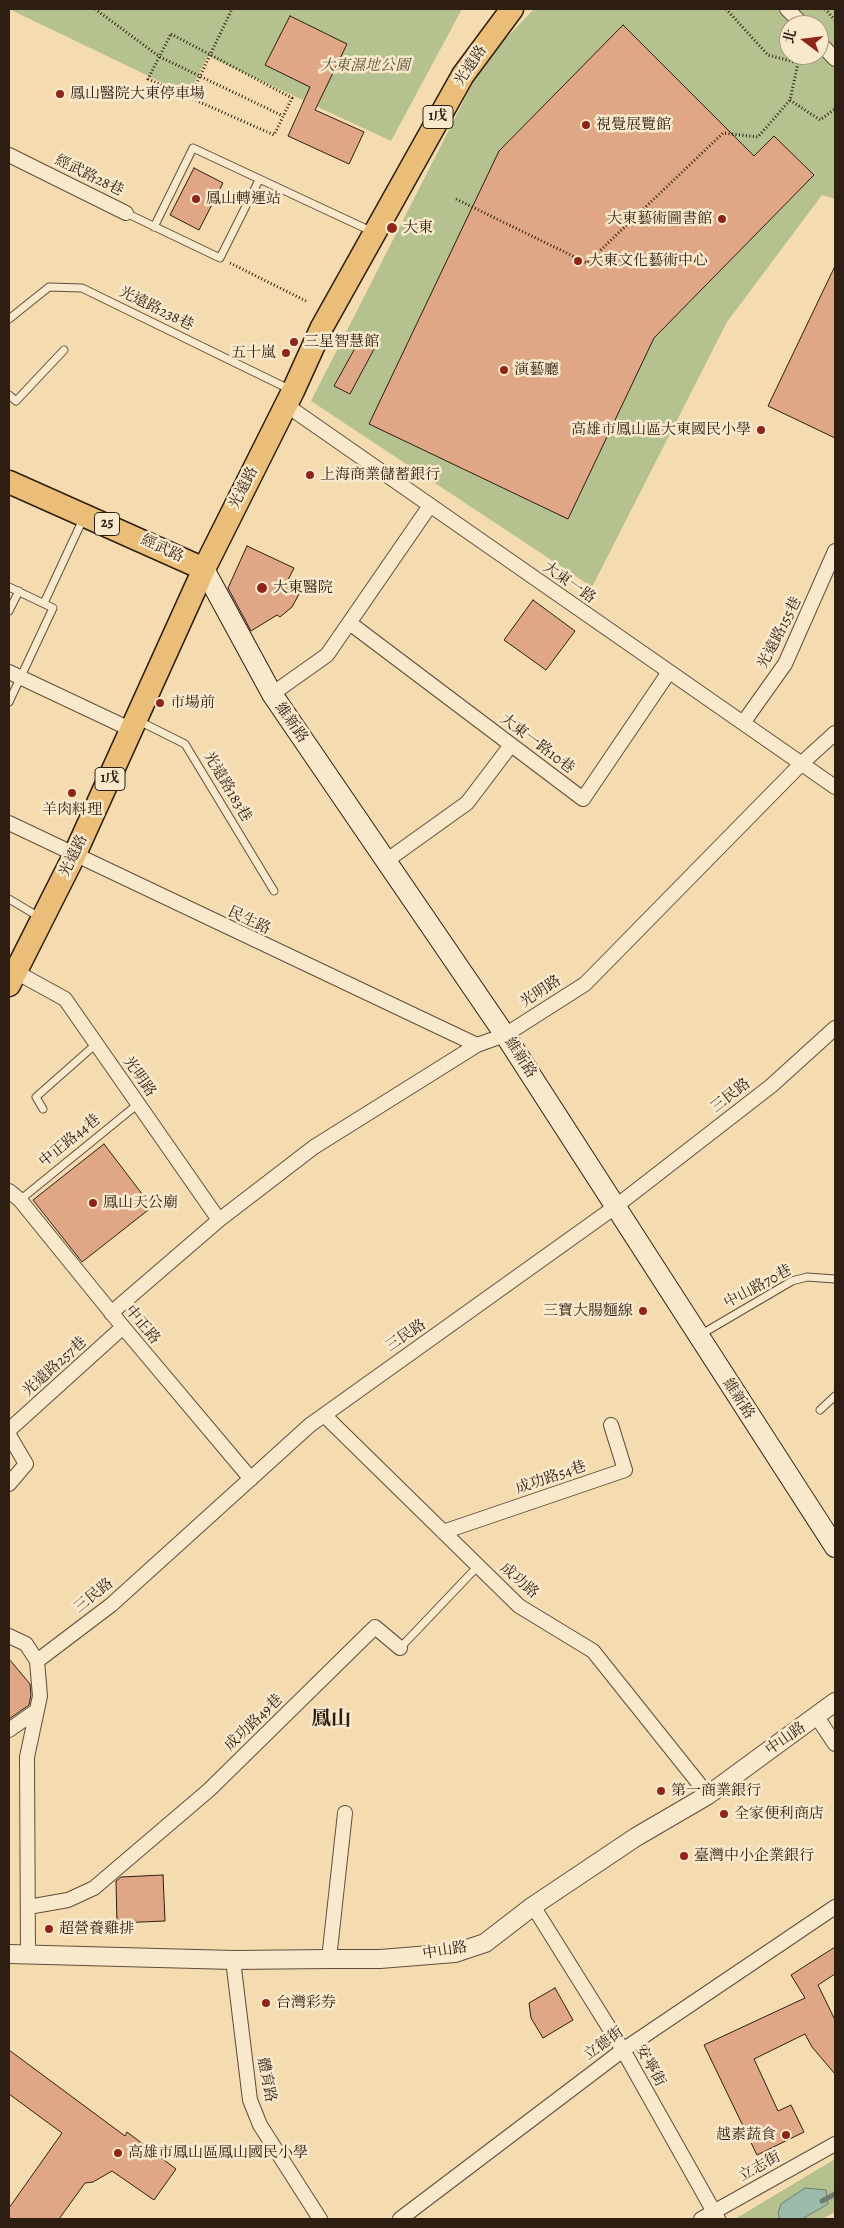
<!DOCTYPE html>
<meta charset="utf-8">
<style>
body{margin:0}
#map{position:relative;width:844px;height:2228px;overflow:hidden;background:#f4dcb0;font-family:Alegreya,"Noto Serif TC",serif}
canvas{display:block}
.frame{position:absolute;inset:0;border:10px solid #2e1e12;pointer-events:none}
.north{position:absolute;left:779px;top:15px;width:50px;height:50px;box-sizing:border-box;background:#f8e8cc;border:1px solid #a79782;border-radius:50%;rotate:285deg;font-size:14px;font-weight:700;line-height:20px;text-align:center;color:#2e1e12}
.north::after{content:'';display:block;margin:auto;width:18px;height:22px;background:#8f2418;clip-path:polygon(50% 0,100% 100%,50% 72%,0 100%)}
</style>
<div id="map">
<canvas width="844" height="2228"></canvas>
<div class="frame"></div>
<div class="north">北</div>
</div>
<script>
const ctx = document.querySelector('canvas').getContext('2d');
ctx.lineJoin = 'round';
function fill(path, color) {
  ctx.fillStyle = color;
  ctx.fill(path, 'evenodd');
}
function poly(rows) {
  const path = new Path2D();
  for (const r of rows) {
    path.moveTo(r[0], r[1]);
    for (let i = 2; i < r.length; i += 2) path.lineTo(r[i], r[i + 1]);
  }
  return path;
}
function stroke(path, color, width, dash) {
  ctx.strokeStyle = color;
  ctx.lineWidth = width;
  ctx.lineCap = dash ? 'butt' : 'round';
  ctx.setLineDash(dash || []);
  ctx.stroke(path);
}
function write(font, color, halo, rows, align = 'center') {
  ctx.font = font + ' Alegreya,"Noto Serif TC",serif';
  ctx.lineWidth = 5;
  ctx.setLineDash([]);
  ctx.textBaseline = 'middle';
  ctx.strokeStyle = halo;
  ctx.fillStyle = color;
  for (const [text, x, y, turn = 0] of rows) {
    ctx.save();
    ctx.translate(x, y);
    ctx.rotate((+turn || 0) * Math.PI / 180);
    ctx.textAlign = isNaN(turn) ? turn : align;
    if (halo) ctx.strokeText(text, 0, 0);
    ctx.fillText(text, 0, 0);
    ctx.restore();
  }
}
fill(poly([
 [9,9,462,9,391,141,208,56,188,95],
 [534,9,835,9,835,199,822,195,727,322,592,587,311,401,484,61],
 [789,25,819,25,819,55,789,55],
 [835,2159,835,2212,822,2219,735,2219]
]), '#b5c290');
const water = poly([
 [805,2188,826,2190,828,2204,802,2219,780,2219,778,2213,781,2204,805,2188]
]);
fill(water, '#9cbcab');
stroke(water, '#707d6e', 1);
stroke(poly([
 [822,2201,835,2194]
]), '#707d6e', 5);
const building = poly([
 [290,16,347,44,315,110,364,132,349,164,288,136,310,87,265,65,290,16],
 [623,25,754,156,774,136,814,175,654,338,568,519,369,424,499,151,623,25],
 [194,168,223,183,199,230,170,215,194,168],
 [835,266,835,438,768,406,835,266],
 [359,341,374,349,350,394,334,386,359,341],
 [247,546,294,568,288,580,300,592,292,607,280,617,277,615,251,631,228,588,247,546],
 [533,600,575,631,546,670,504,640,533,600],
 [104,1144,152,1207,82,1262,33,1200,104,1144],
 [9,1659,30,1684,31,1695,29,1705,9,1719,9,1659],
 [163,1875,165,1921,117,1923,116,1881,121,1877,163,1875],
 [835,1947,835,1974,818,1985,835,2020,835,2074,812,2047,805,2034,754,2059,778,2111,791,2105,804,2132,757,2155,704,2045,805,1998,791,1975,835,1947],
 [555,1988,573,2020,543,2038,531,2018,529,2003,555,1988],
 [9,2050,125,2136,127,2132,176,2169,154,2200,112,2171,93,2182,85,2183,59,2219,9,2219,9,2208,62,2133,9,2094,9,2050]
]);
fill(building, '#dfa786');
stroke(building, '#2e1e12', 1);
const service = poly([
 [126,213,220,258,259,180],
 [154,227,193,148,373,232],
 [9,319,49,287,82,288,291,390],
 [9,395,16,401,64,350],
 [9,587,53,608,9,702],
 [44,603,84,517],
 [9,611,19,591],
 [139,721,185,744,274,891],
 [9,899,41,918],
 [43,1109,36,1097,96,1044],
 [20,1200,138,1104],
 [700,1335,792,1281,807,1277,835,1279],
 [820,1410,835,1396],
 [400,1648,478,1566]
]);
const minor = poly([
 [787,9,803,25],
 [819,42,835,59],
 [9,155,126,213],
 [286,405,835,787],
 [351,624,583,799,669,672],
 [9,672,132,730],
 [272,694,327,655,429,507],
 [743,723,785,664,835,551],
 [9,823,477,1045],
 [386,861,467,803,511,745],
 [16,972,65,999,219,1220],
 [9,1191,20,1200,123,1327,251,1479],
 [111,1313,219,1220,314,1147,477,1045,505,1035,585,984,802,763,835,733],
 [324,1415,519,1606,593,1651,708,1795],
 [9,1430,123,1327],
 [9,1435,26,1464,9,1484],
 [443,1532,625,1470,611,1425],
 [9,1636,26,1644,37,1661,40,1696,27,1757,28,1954],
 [37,1661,111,1605,310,1425,615,1207,771,1086,835,1028],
 [817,1717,835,1744],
 [9,1730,36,1711],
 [533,1906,623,2050,718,2219],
 [28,1907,68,1900,94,1888,209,1790,375,1627,400,1648],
 [329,1959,345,1813],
 [233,1960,250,2100,260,2125,320,2219],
 [400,2219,623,2050,835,1907],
 [701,2219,835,2144]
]);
const tertiary = poly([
 [9,1954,233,1960,329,1959,380,1959,455,1953,485,1943,533,1906,636,1837,708,1795,835,1702]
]);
const secondary = poly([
 [204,569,272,694,505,1035,835,1547]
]);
const primary = poly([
 [9,482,204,569],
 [9,985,74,856,204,569,293,391,322,327,463,75,512,9]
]);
stroke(service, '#604e3a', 9);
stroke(minor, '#604e3a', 16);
stroke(tertiary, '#604e3a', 20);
stroke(secondary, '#2e1e12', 22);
stroke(primary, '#2e1e12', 25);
stroke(poly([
 [95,9,160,57,283,116],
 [482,9,482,12],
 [726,9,768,55,798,63],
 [825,9,835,20],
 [171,34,292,98,274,135,148,79,171,34],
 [190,97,232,9],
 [790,100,820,120,835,109],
 [456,199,587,263,723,133,758,137,790,100,798,63,806,55],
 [230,263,306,301]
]), '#2e1e12', 3, [1, 2.5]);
stroke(service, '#f8e8cc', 7);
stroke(minor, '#f8e8cc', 14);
stroke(tertiary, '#f8e8cc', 18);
stroke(secondary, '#f8e8cc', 20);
stroke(primary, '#eabe78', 22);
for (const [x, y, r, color] of [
 [60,94,5,"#8f2418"],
 [586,125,5,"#8f2418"],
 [196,199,5,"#8f2418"],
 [722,219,5,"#8f2418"],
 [392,228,6,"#8f2418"],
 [578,261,5,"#8f2418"],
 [294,342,5,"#8f2418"],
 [286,353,5,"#8f2418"],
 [504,370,5,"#8f2418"],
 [761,430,5,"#8f2418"],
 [310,475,5,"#8f2418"],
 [262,588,6,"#8f2418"],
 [160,703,5,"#8f2418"],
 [72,793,5,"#8f2418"],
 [93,1203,5,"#8f2418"],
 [643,1311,5,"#8f2418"],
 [661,1791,5,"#8f2418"],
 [724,1814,5,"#8f2418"],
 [684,1856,5,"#8f2418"],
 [49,1929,5,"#8f2418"],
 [266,2003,5,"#8f2418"],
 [786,2135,5,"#8f2418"],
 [118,2153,5,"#8f2418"]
]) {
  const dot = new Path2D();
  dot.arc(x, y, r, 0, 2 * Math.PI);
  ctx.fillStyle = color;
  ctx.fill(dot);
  stroke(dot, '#f8e8cc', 2);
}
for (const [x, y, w] of [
 [438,117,30],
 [107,524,25],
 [110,779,30]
]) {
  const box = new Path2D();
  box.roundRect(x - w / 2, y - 11.5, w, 23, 4);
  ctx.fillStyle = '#f8e8cc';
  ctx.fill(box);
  stroke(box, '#2e1e12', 1);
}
write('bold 14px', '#2e1e12', null, [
 ["1戊",438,117],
 ["25",107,524],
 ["1戊",110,779]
]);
write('italic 15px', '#564f38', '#f8e8cc', [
 ["大東濕地公園",365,66]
]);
write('15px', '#2e1e12', '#f8e8cc', [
 ["光遠路",471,66,-56],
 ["經武路28巷",89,176,26],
 ["光遠路238巷",156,309,26],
 ["光遠路",244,488,-63],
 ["經武路",162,549,25],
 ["大東一路",569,583,35],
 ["光遠路155巷",780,633,-63],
 ["維新路",291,723,55],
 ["大東一路10巷",537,744,37],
 ["光遠路183巷",227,787,59],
 ["光遠路",74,856,-64],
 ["民生路",249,921,25],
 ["光明路",541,992,-33],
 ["維新路",520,1058,57],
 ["光明路",139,1077,55],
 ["三民路",731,1096,-38],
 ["中正路44巷",70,1141,-39],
 ["中山路70巷",758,1287,-28],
 ["中正路",142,1325,50],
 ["三民路",406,1336,-34],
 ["光遠路257巷",55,1367,-42],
 ["維新路",738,1399,57],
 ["成功路54巷",551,1478,-19],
 ["成功路",519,1581,41],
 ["三民路",94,1596,-39],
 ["成功路49巷",254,1723,-44],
 ["中山路",786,1739,-35],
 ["中山路",445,1951,-9],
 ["立德街",604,2044,-36],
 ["安寧街",650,2066,61],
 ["體育路",266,2080,79],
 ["立志街",760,2167,-29]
]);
write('15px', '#2e1e12', '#f8e8cc', [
 ["鳳山醫院大東停車場",70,94],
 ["視覺展覽館",596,125],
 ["鳳山轉運站",206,199],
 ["大東藝術圖書館",712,219,"right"],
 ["大東",403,228],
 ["大東文化藝術中心",588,261],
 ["三星智慧館",304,342],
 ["五十嵐",276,353,"right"],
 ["演藝廳",514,370],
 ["高雄市鳳山區大東國民小學",751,430,"right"],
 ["上海商業儲蓄銀行",320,475],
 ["大東醫院",273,588],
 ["市場前",170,703],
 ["羊肉料理",72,810,"center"],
 ["鳳山天公廟",103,1203],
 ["三寶大腸麵線",633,1311,"right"],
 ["第一商業銀行",671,1791],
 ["全家便利商店",734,1814],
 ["臺灣中小企業銀行",694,1856],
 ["超營養雞排",59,1929],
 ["台灣彩券",276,2003],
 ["越素蔬食",776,2135,"right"],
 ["高雄市鳳山區鳳山國民小學",128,2153]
], 'left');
write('bold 20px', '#2e1e12', '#f8e8cc', [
 ["鳳山",331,1720]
]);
</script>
